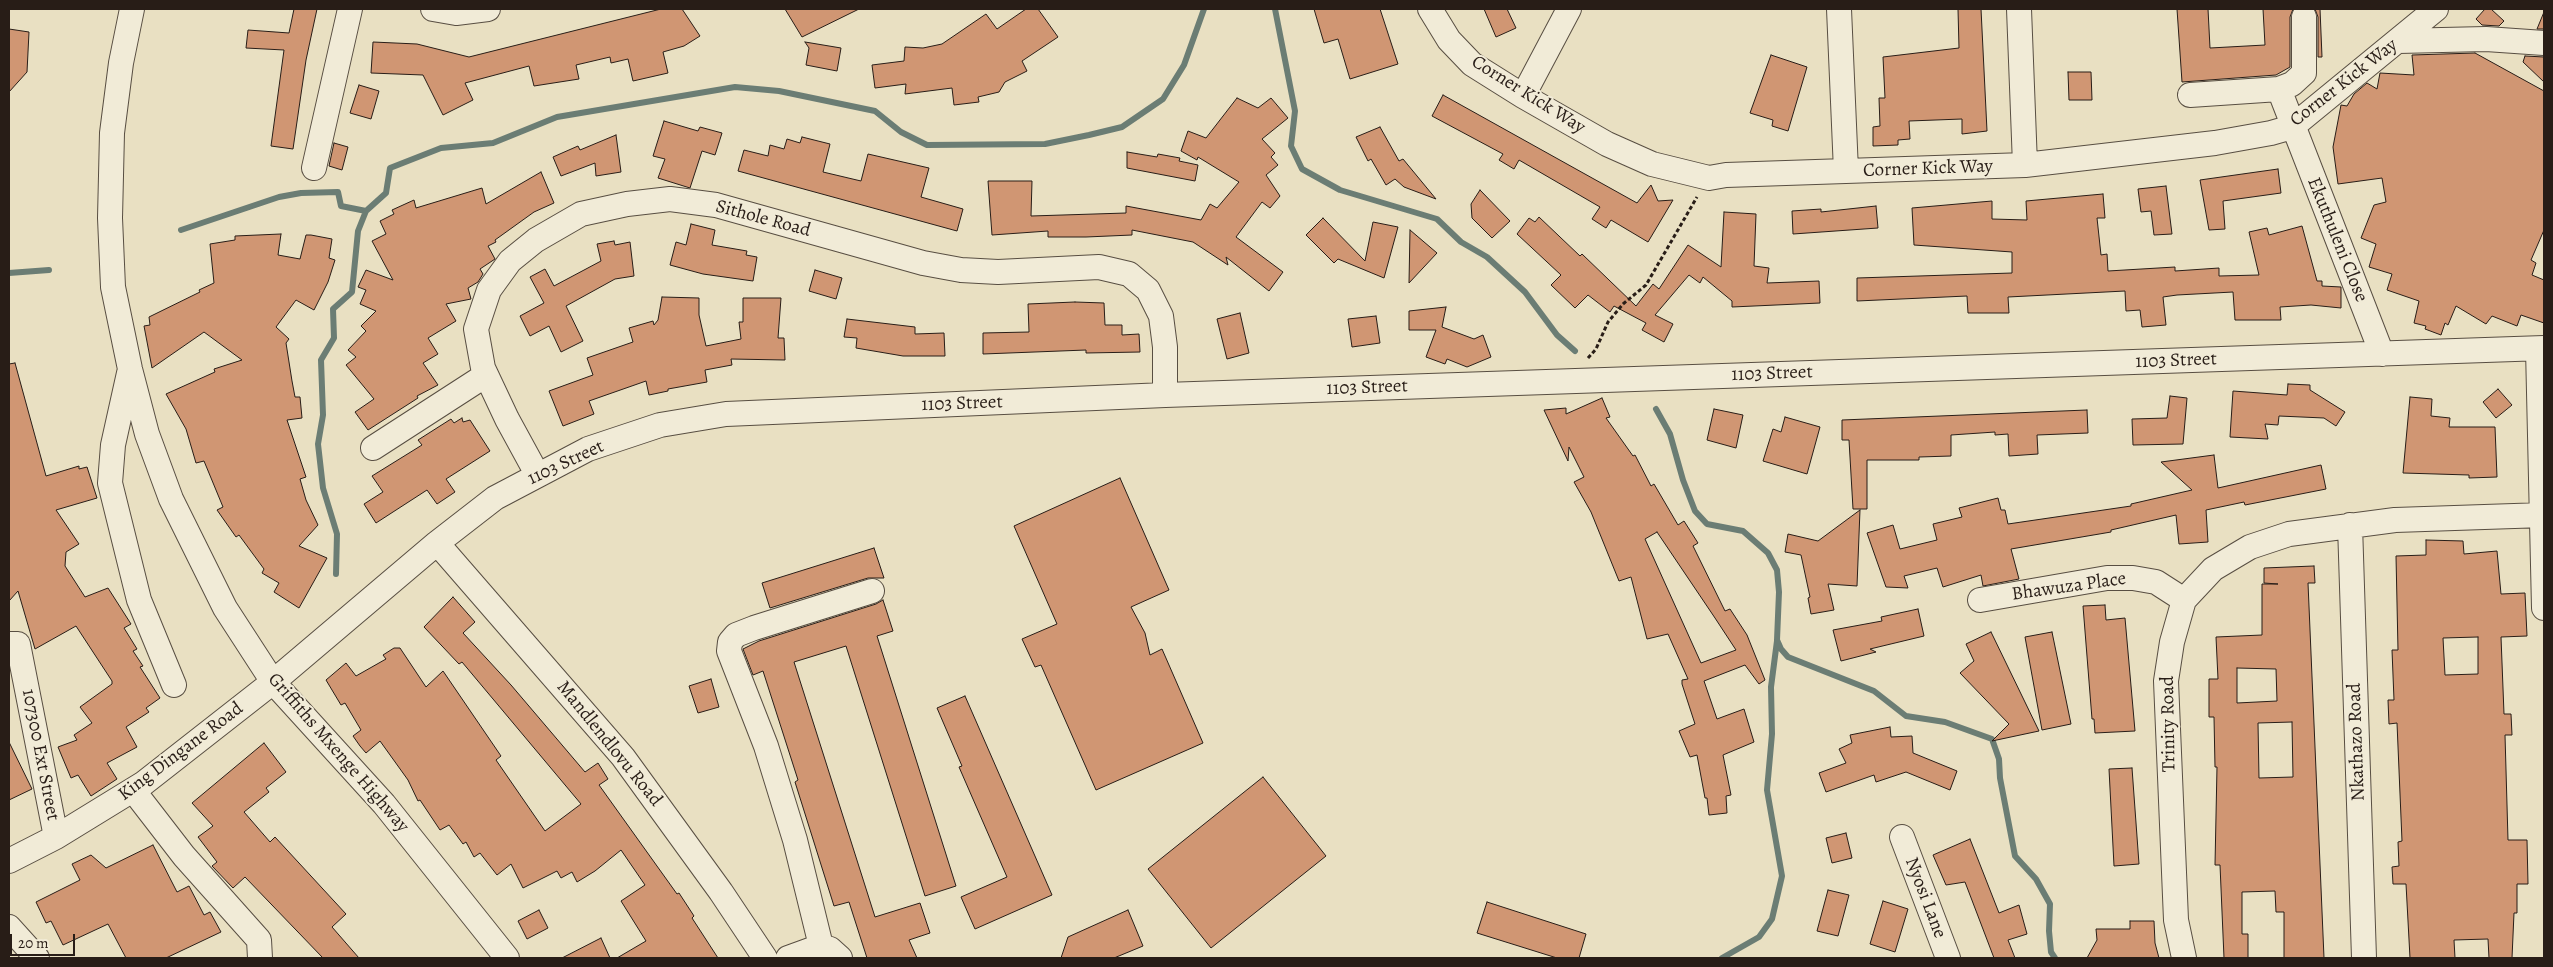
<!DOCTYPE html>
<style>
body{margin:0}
#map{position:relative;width:2553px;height:967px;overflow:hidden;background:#e9e0c2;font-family:Alegreya,serif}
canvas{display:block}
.frame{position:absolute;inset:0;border:10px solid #281d17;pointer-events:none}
.scale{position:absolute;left:10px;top:934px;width:65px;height:22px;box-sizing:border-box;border:2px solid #281d17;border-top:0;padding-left:6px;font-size:15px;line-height:18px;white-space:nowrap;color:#281d17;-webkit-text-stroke:4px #f1ebd7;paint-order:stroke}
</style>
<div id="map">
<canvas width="2553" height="967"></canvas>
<div class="frame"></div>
<div class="scale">20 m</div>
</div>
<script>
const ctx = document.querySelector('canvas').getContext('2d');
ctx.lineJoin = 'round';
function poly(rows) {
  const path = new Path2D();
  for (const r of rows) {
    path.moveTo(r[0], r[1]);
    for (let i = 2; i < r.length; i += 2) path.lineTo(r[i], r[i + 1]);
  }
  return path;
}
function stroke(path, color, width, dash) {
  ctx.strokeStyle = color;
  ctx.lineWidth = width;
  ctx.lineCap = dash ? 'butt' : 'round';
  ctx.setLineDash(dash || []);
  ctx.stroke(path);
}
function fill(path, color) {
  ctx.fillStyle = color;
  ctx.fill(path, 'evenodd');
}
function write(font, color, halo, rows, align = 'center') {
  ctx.font = font + ' Alegreya,serif';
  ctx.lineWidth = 4;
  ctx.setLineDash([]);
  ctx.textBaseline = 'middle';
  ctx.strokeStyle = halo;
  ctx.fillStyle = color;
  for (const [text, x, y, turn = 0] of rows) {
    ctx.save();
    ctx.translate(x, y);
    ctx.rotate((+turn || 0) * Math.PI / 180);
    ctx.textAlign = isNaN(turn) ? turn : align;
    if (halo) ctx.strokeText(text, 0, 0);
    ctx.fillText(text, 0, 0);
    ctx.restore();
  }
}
stroke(poly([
 [1275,9,1295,111,1291,146,1302,169,1340,190,1437,219,1461,242,1487,257,1525,292,1557,335,1575,351],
 [181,230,279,197,301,193,338,192,341,206,366,211,386,193,390,168,441,148,493,143,557,117,735,87,779,91,875,111,901,132,927,145,1045,144,1089,135,1122,127,1163,99,1184,65,1204,9],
 [9,273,49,270],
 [1656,409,1670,434,1683,480,1695,511,1707,524,1743,531,1768,553,1777,570,1779,592,1777,640,1781,649,1788,657,1874,691,1906,716,1945,722,1992,739,1999,759,2000,778,2015,856,2036,879,2050,904,2049,931,2051,952,2055,958],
 [336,574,337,534,323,488,318,444,323,415,321,360,334,338,333,309,352,292,358,231,366,211],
 [1722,958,1759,937,1772,919,1782,876,1767,790,1772,734,1771,687,1777,641]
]), '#6b7d74', 6);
const building = poly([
 [294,9,317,9,306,60,293,149,271,146,284,50,246,48,248,30,289,33,294,9],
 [661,9,682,9,700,36,684,46,663,52,668,73,633,81,628,59,611,63,610,57,576,65,579,79,534,86,529,66,465,83,473,100,443,115,423,75,371,73,373,42,417,44,469,57,661,9],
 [785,9,859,9,802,37,785,9],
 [1026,9,1038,9,1058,37,1022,61,1027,71,1005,82,999,92,978,97,979,102,954,105,952,88,905,94,906,84,875,88,872,65,904,61,905,47,923,48,942,44,986,14,997,29,1026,9],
 [1314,9,1380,9,1398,64,1350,79,1338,39,1324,43,1314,9],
 [1484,9,1507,9,1516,28,1496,37,1484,9],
 [1958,9,1981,9,1987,131,1962,134,1962,119,1909,121,1910,139,1898,140,1898,145,1873,146,1873,127,1880,126,1879,98,1885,98,1883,57,1959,48,1958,9],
 [2177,9,2208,9,2210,48,2265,45,2263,9,2293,9,2290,17,2290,67,2276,75,2182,82,2177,9],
 [2315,9,2320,9,2322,57,2318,57,2318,17,2315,9],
 [2485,9,2491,9,2504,21,2499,26,2482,25,2476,19,2485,9],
 [2544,12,2544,29,2537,29,2544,12],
 [9,29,29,32,27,72,9,92,9,29],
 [805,42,841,48,837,71,806,65,809,48,805,42],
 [2475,53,2544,91,2544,230,2531,260,2536,263,2532,275,2544,280,2544,323,2521,315,2517,326,2492,316,2486,324,2456,306,2448,325,2445,323,2441,335,2425,329,2426,326,2414,323,2419,301,2387,290,2392,274,2369,267,2376,244,2361,238,2374,205,2386,202,2382,178,2338,184,2333,147,2341,105,2347,106,2354,94,2367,83,2377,89,2380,73,2414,75,2412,55,2475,53],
 [1771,55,1807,67,1788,131,1772,126,1773,120,1750,113,1771,55],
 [2525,56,2544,57,2544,82,2523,62,2525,56],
 [2068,72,2091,72,2092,100,2069,100,2068,72],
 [359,85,379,91,371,119,350,113,359,85],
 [1443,95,1637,203,1651,185,1658,201,1673,200,1648,242,1611,220,1606,228,1592,219,1600,207,1519,160,1514,169,1499,160,1503,154,1432,116,1443,95],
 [1237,98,1258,108,1271,98,1288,118,1262,139,1275,153,1271,157,1278,165,1266,175,1280,196,1270,208,1262,202,1236,237,1283,272,1269,291,1226,257,1228,265,1193,242,1132,230,1132,235,1086,237,1048,237,1048,231,992,235,988,181,1032,181,1031,216,1126,213,1126,206,1201,220,1210,204,1217,208,1239,182,1198,157,1197,160,1181,151,1188,131,1206,138,1237,98],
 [664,121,698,131,700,127,722,133,715,155,702,151,690,188,658,178,665,159,653,156,664,121],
 [1380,127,1399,161,1403,159,1436,199,1404,187,1395,179,1386,185,1371,159,1368,161,1356,137,1380,127],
 [616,135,621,172,596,176,595,163,561,176,553,157,578,146,580,150,616,135],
 [802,137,830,144,823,172,861,181,868,154,929,168,921,197,963,209,957,231,738,171,744,150,768,156,770,145,784,149,787,139,800,143,802,137],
 [334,143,348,147,342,170,329,166,334,143],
 [1127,152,1157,157,1158,154,1180,158,1179,161,1198,165,1195,181,1127,168,1127,152],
 [2278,169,2281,193,2223,201,2225,229,2209,230,2200,180,2278,169],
 [541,172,554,203,534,212,495,240,496,242,488,246,495,259,480,269,483,274,478,282,468,288,471,299,446,304,456,321,428,338,438,354,423,363,438,385,417,396,418,398,368,430,355,412,374,399,346,365,356,357,348,350,366,331,361,326,376,311,360,304,366,290,358,287,366,270,393,280,372,241,386,234,380,221,394,214,392,210,414,200,416,208,482,188,486,204,541,172],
 [2166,186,2172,234,2154,235,2151,211,2141,212,2138,189,2166,186],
 [1480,190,1510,221,1492,238,1472,218,1471,204,1480,190],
 [2103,194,2105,218,2097,218,2101,255,2107,254,2108,271,2175,267,2175,271,2219,268,2219,276,2259,275,2249,232,2267,228,2269,235,2302,226,2317,281,2322,281,2322,286,2341,287,2341,308,2311,305,2280,307,2281,320,2235,320,2233,292,2177,295,2163,297,2166,325,2142,327,2140,310,2126,311,2125,291,2008,297,2009,313,1968,313,1967,296,1857,301,1857,278,2012,273,2012,252,1914,245,1912,208,1992,201,1992,219,2027,220,2026,201,2103,194],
 [1876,206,1878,228,1793,234,1792,211,1821,209,1821,212,1876,206],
 [1724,212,1756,214,1754,266,1769,268,1767,283,1819,281,1820,303,1732,307,1732,301,1703,277,1700,283,1689,275,1655,315,1673,324,1664,342,1642,330,1646,323,1614,306,1610,312,1588,295,1575,308,1551,285,1561,275,1517,234,1529,218,1535,222,1539,217,1580,256,1582,254,1636,306,1653,284,1659,289,1688,245,1721,267,1724,212],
 [1323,218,1365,261,1373,222,1398,227,1384,278,1338,259,1334,263,1306,235,1323,218],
 [691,224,715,230,712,245,747,251,746,255,757,257,753,281,703,274,670,265,676,242,686,245,691,224],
 [1410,230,1437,253,1409,283,1410,230],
 [281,234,278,255,300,259,306,235,311,235,332,239,329,258,335,260,328,282,314,310,296,300,276,327,289,339,286,343,292,381,295,397,300,397,302,418,287,420,306,477,300,479,306,500,318,525,299,546,327,558,299,608,274,592,279,583,262,573,264,569,239,535,236,537,217,510,223,507,204,461,196,463,186,429,166,394,215,372,214,369,242,360,204,332,152,368,144,326,150,325,149,317,200,292,199,290,214,283,210,244,235,240,235,236,281,234],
 [614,241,615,245,630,242,634,276,615,279,566,306,583,341,561,352,549,326,530,336,520,316,544,303,530,277,545,269,554,286,601,261,597,244,614,241],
 [815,270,842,278,836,299,809,291,815,270],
 [662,297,699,298,699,315,706,346,741,339,739,322,743,322,743,298,781,298,778,338,784,338,785,360,731,359,732,365,705,370,707,382,668,389,668,391,649,395,646,381,589,401,594,414,563,426,549,391,593,375,587,358,633,342,629,328,653,321,654,325,658,320,662,297],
 [1075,302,1104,303,1105,325,1122,325,1122,335,1139,334,1140,352,1086,353,1086,350,983,354,983,333,1029,332,1028,304,1075,302],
 [1446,307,1442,327,1474,339,1483,335,1491,357,1467,367,1447,359,1445,364,1426,357,1436,330,1409,330,1409,311,1446,307],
 [1240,313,1249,353,1227,359,1217,319,1240,313],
 [1376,316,1380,343,1352,347,1348,319,1376,316],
 [847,319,915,327,915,334,944,333,945,356,903,356,856,348,857,338,844,337,847,319],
 [15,363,46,476,79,466,79,469,87,467,97,498,56,510,79,544,66,552,65,566,85,597,108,588,131,624,124,628,137,649,133,651,143,666,140,667,160,698,146,708,149,712,126,727,137,747,107,763,117,779,91,796,78,775,71,778,58,747,77,740,74,735,92,723,80,707,112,684,112,681,76,626,35,649,18,591,9,601,9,364,15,363],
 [2288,384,2310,385,2310,390,2345,412,2336,426,2324,418,2279,416,2278,425,2265,424,2268,439,2230,437,2233,391,2287,395,2288,384],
 [2498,389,2512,405,2496,418,2483,402,2498,389],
 [2170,396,2187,398,2183,444,2133,445,2132,419,2167,418,2170,396],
 [2410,397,2432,399,2431,416,2450,418,2449,427,2495,427,2497,477,2469,478,2469,475,2403,473,2410,397],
 [1602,398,1610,417,1606,418,1633,456,1635,455,1651,486,1654,484,1678,525,1684,521,1698,543,1693,546,1725,611,1730,609,1747,635,1765,680,1759,684,1745,665,1704,681,1717,719,1744,709,1754,742,1723,755,1731,795,1726,796,1727,813,1709,815,1707,798,1705,798,1697,755,1690,757,1679,731,1695,724,1682,684,1682,680,1688,679,1668,634,1647,639,1631,577,1619,581,1591,512,1574,482,1584,477,1569,447,1568,461,1544,410,1566,408,1566,414,1602,398],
 [1657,532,1715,618,1736,650,1701,663,1645,539,1657,532],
 [1714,409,1743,415,1736,448,1707,440,1714,409],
 [2087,410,2088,433,2037,435,2038,454,2009,456,2008,434,1995,435,1995,432,1951,435,1951,456,1919,457,1919,460,1867,460,1867,509,1853,509,1849,440,1842,440,1842,420,2087,410],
 [1785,417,1820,427,1807,474,1763,461,1773,429,1781,432,1785,417],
 [462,418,463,422,470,420,490,451,446,479,455,492,437,504,427,490,376,523,364,504,383,492,372,476,422,445,418,440,451,419,454,423,462,418],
 [2214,455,2218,488,2321,465,2326,489,2245,505,2244,502,2206,510,2208,542,2179,544,2176,515,2111,530,2111,532,2011,549,2019,579,1983,586,1981,575,1943,587,1937,568,1904,576,1908,588,1886,587,1867,533,1893,525,1900,549,1937,540,1933,524,1962,517,1959,508,1998,498,2001,510,2005,510,2008,524,2131,506,2131,504,2192,490,2161,462,2214,455],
 [1120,478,1169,590,1131,607,1145,633,1150,655,1162,649,1203,743,1096,790,1041,665,1035,667,1022,639,1057,624,1014,526,1120,478],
 [1860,510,1857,586,1828,584,1834,610,1811,614,1808,598,1810,597,1801,555,1785,552,1788,534,1818,541,1860,510],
 [2426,540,2463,541,2464,554,2497,551,2501,594,2525,593,2527,636,2501,637,2504,714,2511,714,2512,735,2505,735,2508,840,2527,840,2528,884,2517,884,2517,913,2514,913,2512,958,2489,958,2488,939,2454,940,2455,958,2410,958,2406,884,2393,884,2392,867,2399,866,2398,842,2402,841,2397,723,2389,724,2388,700,2394,700,2392,650,2398,650,2396,556,2426,555,2426,540],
 [2478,637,2478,674,2445,675,2443,638,2478,637],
 [874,548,884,578,868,578,770,608,762,583,874,548],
 [2314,566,2315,583,2308,583,2324,958,2284,958,2284,912,2276,912,2275,891,2242,892,2242,934,2248,934,2248,958,2224,958,2220,865,2215,865,2217,767,2215,767,2214,717,2209,717,2209,679,2218,679,2216,637,2262,635,2262,584,2278,584,2264,583,2264,568,2314,566],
 [2237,668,2276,669,2277,701,2237,703,2237,668],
 [2292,722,2293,777,2259,778,2258,723,2292,722],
 [453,597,475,622,463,633,511,685,585,772,598,763,608,779,599,785,677,894,679,893,694,916,692,918,718,958,617,958,646,941,621,901,645,885,621,850,595,871,577,882,572,872,561,878,557,871,523,888,511,864,497,875,480,853,474,857,466,842,463,844,449,825,440,830,420,800,418,801,408,780,380,741,366,753,360,746,353,736,361,730,345,703,341,705,326,680,346,663,356,676,386,659,383,655,394,648,400,648,426,687,443,671,501,756,496,760,545,831,581,804,462,662,459,664,424,627,453,597],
 [883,600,893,631,877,636,956,886,925,896,846,646,794,662,875,917,920,903,930,933,909,940,917,958,867,958,849,902,834,906,795,782,798,780,763,671,753,675,743,649,759,641,876,604,883,600],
 [2105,605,2106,620,2125,618,2135,731,2095,733,2094,719,2092,719,2083,606,2105,605],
 [1918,609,1924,636,1870,649,1876,652,1841,661,1833,630,1882,621,1881,617,1918,609],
 [1991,632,2039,731,1992,741,2009,724,1960,673,1974,661,1966,644,1991,632],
 [2052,632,2071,724,2042,730,2025,637,2052,632],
 [711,679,719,707,698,713,689,686,711,679],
 [965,696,1052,895,975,929,961,897,1007,877,959,767,962,766,937,708,965,696],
 [1890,727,1891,737,1912,736,1913,753,1957,771,1950,790,1906,772,1876,782,1874,775,1826,792,1819,773,1846,763,1839,749,1852,743,1850,735,1890,727],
 [9,742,32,789,9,800,9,742],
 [264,743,286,772,266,788,269,792,244,812,270,842,275,837,346,914,332,927,359,958,323,958,245,877,233,888,212,866,217,862,198,837,213,826,192,803,264,743],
 [2132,768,2139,864,2114,866,2109,769,2132,768],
 [1263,777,1326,856,1211,948,1148,869,1263,777],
 [1846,833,1852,858,1832,863,1826,838,1846,833],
 [1970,839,1999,913,2019,905,2027,934,2008,940,2015,958,1994,958,1965,882,1946,885,1933,855,1970,839],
 [153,845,177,892,189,886,204,915,210,912,221,932,166,958,126,958,108,924,63,945,51,921,46,923,36,902,80,880,72,864,91,855,106,868,153,845],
 [1828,890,1849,895,1838,936,1817,931,1828,890],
 [1883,901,1908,909,1895,952,1870,944,1883,901],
 [1487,902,1586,934,1579,958,1557,958,1477,933,1487,902],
 [539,910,548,928,527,939,518,921,539,910],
 [1128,910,1143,946,1114,958,1061,958,1068,937,1128,910],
 [2130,921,2154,921,2155,943,2159,958,2087,958,2097,940,2096,929,2130,929,2130,921],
 [601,938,610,958,562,958,601,938]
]);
fill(building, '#d09673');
stroke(building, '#281d17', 1);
const minor = poly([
 [132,9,121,63,112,133,110,218,113,287,130,369,147,434,171,499,225,608,273,682,384,804,507,958],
 [433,9,456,13,488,9],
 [1430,9,1449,40,1472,64,1523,96,1607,144,1652,164,1709,178,1726,175,2025,165,2215,143,2271,133,2292,127,2436,9],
 [1839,9,1846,171],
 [2019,9,2025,165],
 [2398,41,2486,39,2544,43],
 [2279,89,2382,354],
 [2190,95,2279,89,2292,84,2304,73,2304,17],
 [1523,96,1569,9],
 [314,168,350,9],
 [2538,349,2544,608],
 [129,373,113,445,110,483,139,600,174,685],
 [373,448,486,375],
 [537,474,507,419,483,368,476,329,489,290,510,261,536,240,581,214,627,204,670,199,716,205,923,263,961,270,998,272,1099,267,1129,274,1148,290,1161,316,1165,347,1165,395],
 [2350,525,2364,958],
 [437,543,623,757,721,892,765,958],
 [1980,600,2107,578,2133,578,2156,582,2184,600],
 [9,644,18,644,56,837],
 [133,790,184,856,259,940,260,958],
 [1902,837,1948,958],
 [9,861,56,837,144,783,273,682,437,543,495,498,588,449,660,425,726,414,1165,395,2544,348],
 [9,927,37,958],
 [821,946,795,840,766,746,729,651,730,642,736,635,754,628,872,591],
 [788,958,821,946,830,949,840,958],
 [2184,958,2176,920,2166,681,2172,642,2184,600,2213,569,2250,547,2289,534,2395,520,2544,515]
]);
stroke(minor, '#584e42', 26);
stroke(poly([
 [1588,358,1596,349,1608,322,1623,304,1646,285,1697,197]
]), '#281d17', 3, [4, 2.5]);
stroke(minor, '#f1ebd7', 24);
write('19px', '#281d17', '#f1ebd7', [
 ["Corner Kick Way",2344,83,-38],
 ["Corner Kick Way",1528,95,32],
 ["Corner Kick Way",1928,169,-2],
 ["Sithole Road",763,219,15],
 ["Ekuthuleni Close",2337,240,68],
 ["1103 Street",2176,361,-2],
 ["1103 Street",1772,374,-2],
 ["1103 Street",1367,388,-2],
 ["1103 Street",962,404,-2],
 ["1103 Street",566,463,-25],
 ["Bhawuza Place",2069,587,-8],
 ["Trinity Road",2169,724,-91],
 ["Nkathazo Road",2357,742,-92],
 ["Mandlendlovu Road",609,744,51],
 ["King Dingane Road",181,752,-37],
 ["Griffiths Mxenge Highway",338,753,49],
 ["107300 Ext Street",40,755,79],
 ["Nyosi Lane",1925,898,69]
]);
</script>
